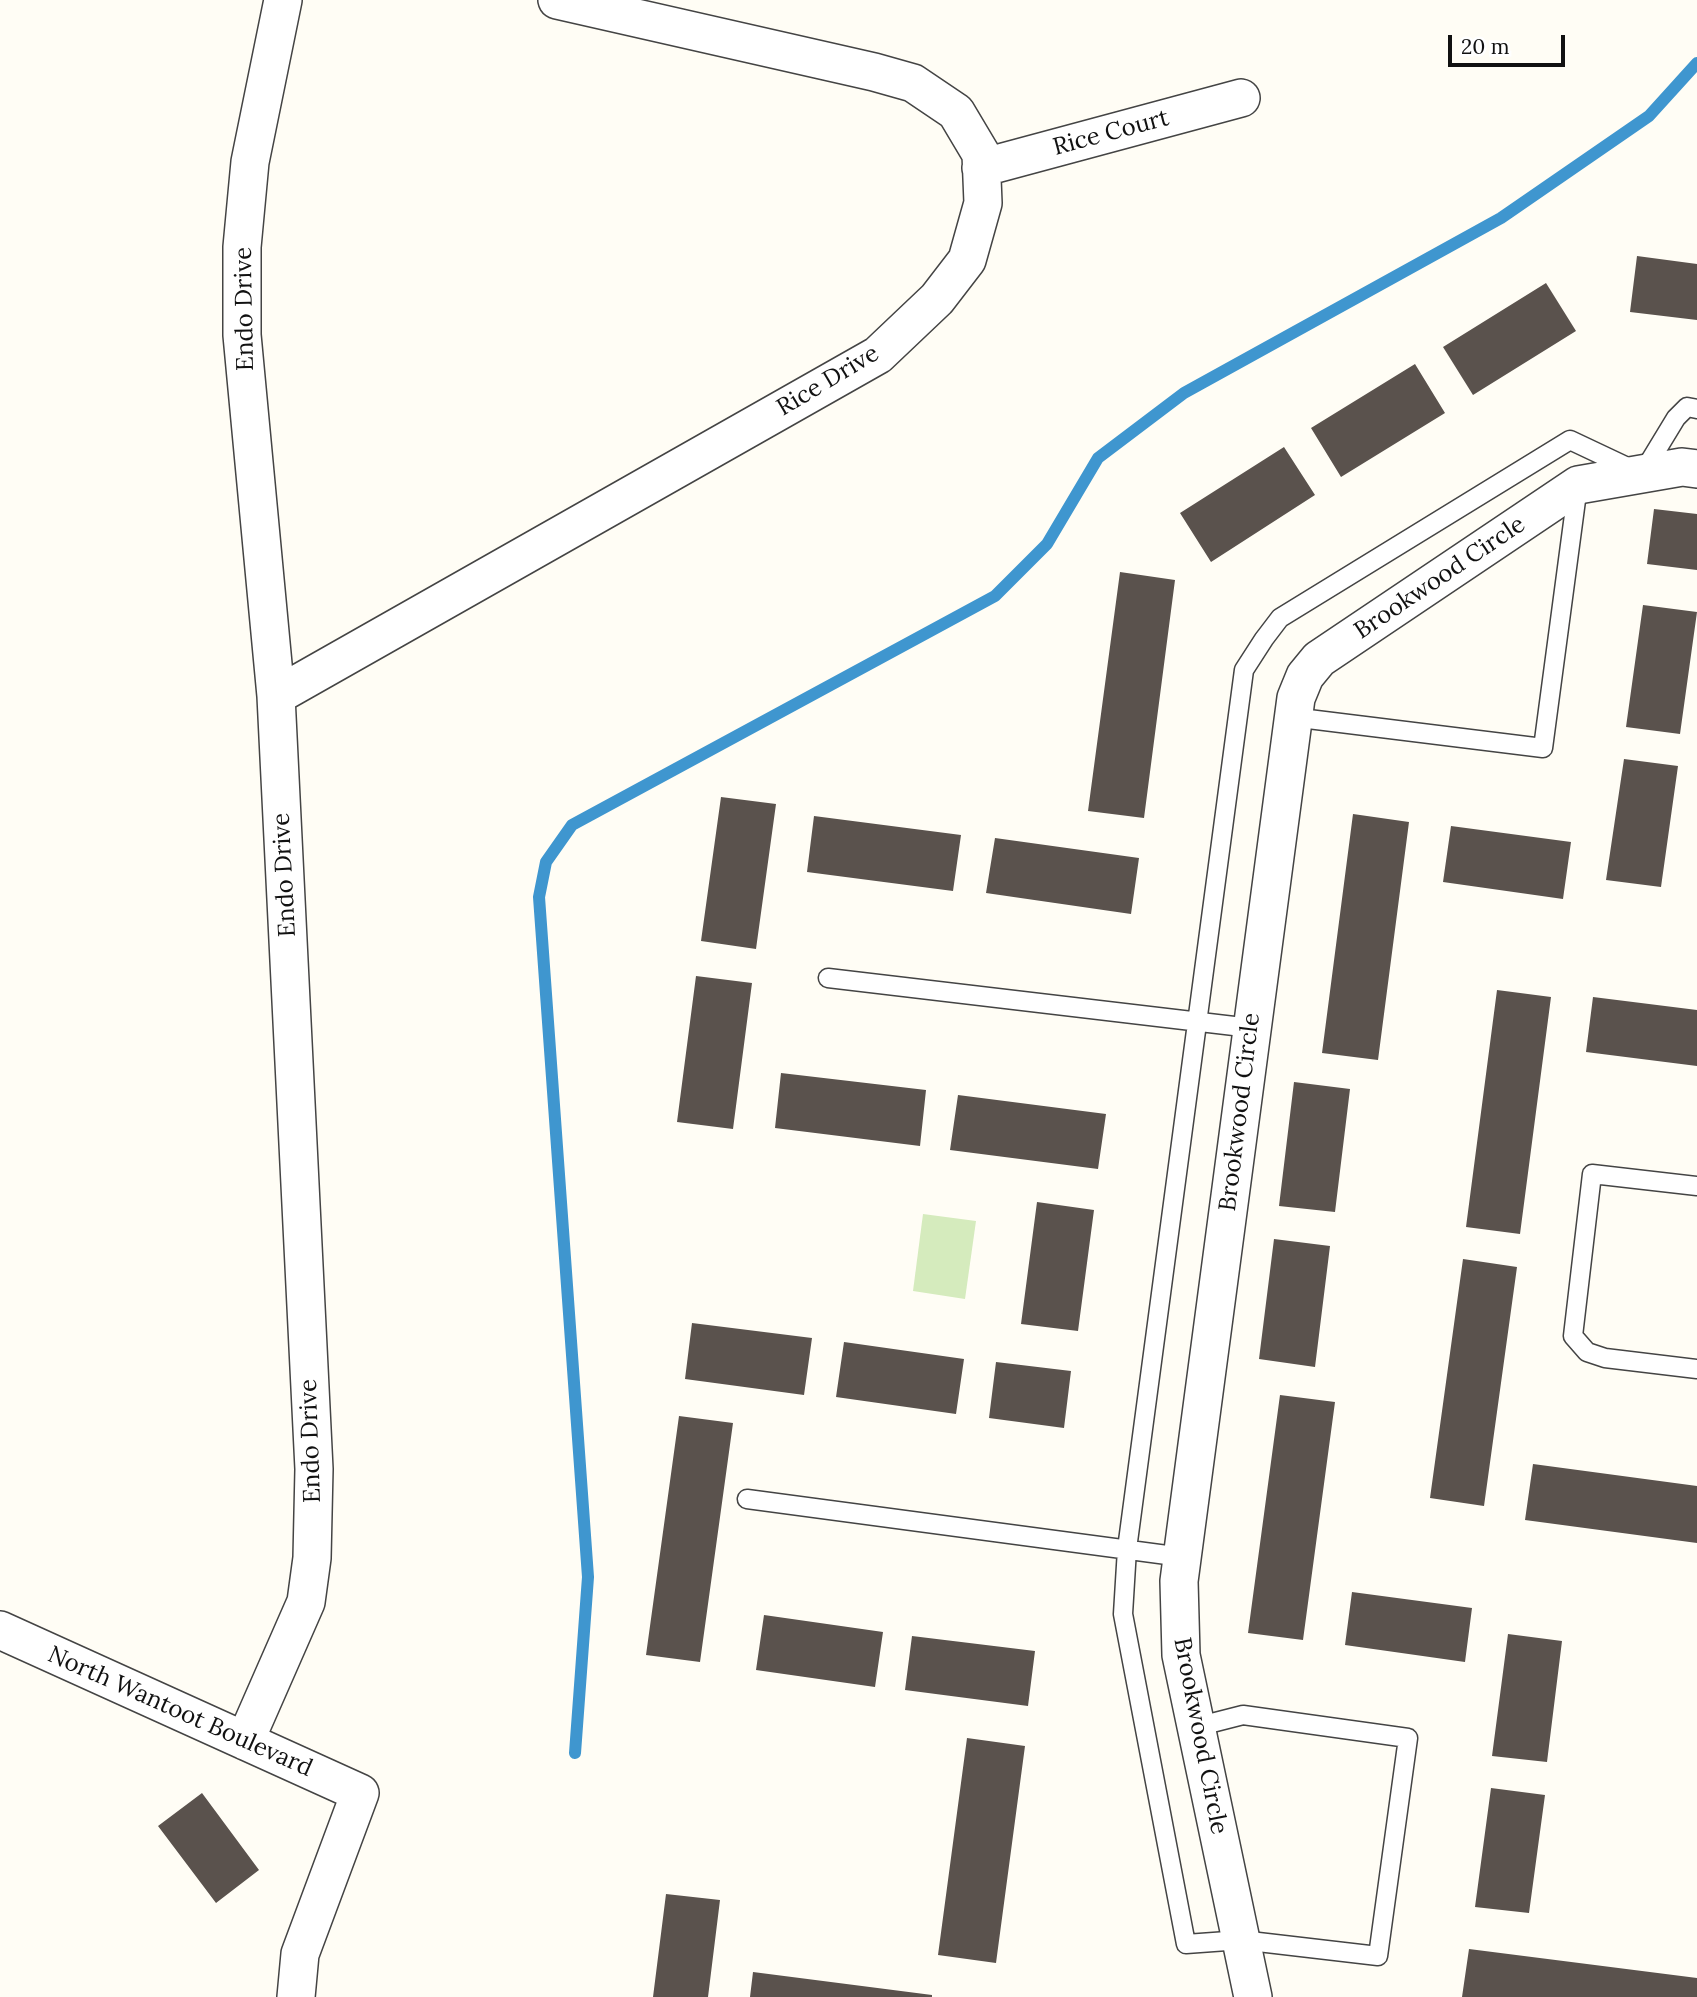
<!DOCTYPE html>
<style>
body{margin:0}
#map{position:relative;width:1697px;height:1997px;overflow:hidden;background:#fffdf5;font-family:Lora,serif}
canvas{display:block}
.scale{position:absolute;left:1448px;top:35px;width:117px;height:32px;box-sizing:border-box;border:4px solid #111;border-top:0;padding-left:9px;font-size:21px;line-height:24px;white-space:nowrap;color:#111;-webkit-text-stroke:5px #fff;paint-order:stroke}
</style>
<div id="map">
<canvas width="1697" height="1997"></canvas>
<div class="scale">20 m</div>
</div>
<script>
const ctx = document.querySelector('canvas').getContext('2d');
ctx.lineJoin = 'round';
function fill(path, color) {
  ctx.fillStyle = color;
  ctx.fill(path, 'evenodd');
}
function poly(rows) {
  const path = new Path2D();
  for (const r of rows) {
    path.moveTo(r[0], r[1]);
    for (let i = 2; i < r.length; i += 2) path.lineTo(r[i], r[i + 1]);
  }
  return path;
}
function stroke(path, color, width, dash) {
  ctx.strokeStyle = color;
  ctx.lineWidth = width;
  ctx.lineCap = dash ? 'butt' : 'round';
  ctx.setLineDash(dash || []);
  ctx.stroke(path);
}
function write(font, color, halo, rows, align = 'center') {
  ctx.font = font + ' Lora,serif';
  ctx.lineWidth = 7;
  ctx.setLineDash([]);
  ctx.textBaseline = 'middle';
  ctx.strokeStyle = halo;
  ctx.fillStyle = color;
  for (const [text, x, y, turn = 0] of rows) {
    ctx.save();
    ctx.translate(x, y);
    ctx.rotate((+turn || 0) * Math.PI / 180);
    ctx.textAlign = isNaN(turn) ? turn : align;
    if (halo) ctx.strokeText(text, 0, 0);
    ctx.fillText(text, 0, 0);
    ctx.restore();
  }
}
fill(poly([
 [923,1214,976,1221,965,1299,913,1291]
]), '#d5ebbd');
stroke(poly([
 [575,1753,588,1577,539,897,546,862,572,825,995,596,1047,544,1098,458,1184,393,1501,218,1649,116,1697,63]
]), '#3f96cf', 12);
fill(poly([
 [1637,256,1697,264,1697,320,1630,312],
 [1546,283,1576,331,1473,395,1443,347],
 [1415,364,1445,413,1341,477,1311,428],
 [1284,447,1315,495,1211,562,1180,513],
 [1654,509,1697,514,1697,570,1647,564],
 [1120,572,1175,580,1144,818,1088,811],
 [1643,605,1697,612,1680,734,1626,727],
 [1624,759,1678,766,1661,887,1606,880],
 [721,797,776,804,756,949,701,941],
 [1353,814,1409,822,1378,1060,1322,1053],
 [814,816,961,835,953,891,807,872],
 [1451,826,1571,842,1563,899,1443,882],
 [995,838,1139,858,1131,914,986,893],
 [696,976,752,983,733,1129,677,1122],
 [1497,990,1551,997,1520,1234,1466,1227],
 [1593,997,1697,1010,1697,1066,1586,1052],
 [781,1073,926,1090,920,1146,775,1128],
 [1294,1082,1350,1089,1335,1212,1279,1206],
 [958,1095,1106,1114,1098,1169,950,1150],
 [1037,1202,1094,1210,1078,1331,1021,1324],
 [1274,1239,1330,1246,1315,1367,1259,1359],
 [1463,1259,1517,1267,1484,1506,1430,1498],
 [692,1323,812,1338,804,1395,685,1379],
 [844,1342,964,1359,956,1414,836,1397],
 [996,1362,1071,1371,1064,1428,989,1418],
 [1280,1395,1335,1402,1303,1640,1248,1633],
 [679,1416,733,1423,700,1662,646,1655],
 [1533,1464,1697,1486,1697,1543,1525,1520],
 [1352,1592,1472,1608,1465,1662,1345,1645],
 [764,1615,883,1632,875,1687,756,1670],
 [1508,1634,1562,1641,1547,1762,1492,1756],
 [912,1636,1035,1651,1028,1706,905,1690],
 [967,1738,1025,1746,996,1963,938,1955],
 [1491,1788,1545,1795,1529,1913,1475,1907],
 [202,1793,259,1870,216,1903,158,1826],
 [666,1894,720,1900,708,1997,653,1997],
 [1469,1949,1697,1978,1697,1997,1462,1997],
 [753,1972,932,1995,932,1997,750,1997]
]), '#5a524d');
const service = poly([
 [1292,717,1543,748,1578,485],
 [828,978,1251,1028],
 [1697,1186,1592,1174,1573,1336,1587,1352,1605,1358,1697,1369],
 [747,1499,1182,1557],
 [1196,1727,1243,1715,1408,1738,1378,1956,1241,1940,1186,1944,1123,1614,1127,1549,1244,670,1264,639,1280,618,1570,440,1642,474,1676,418,1687,407,1697,409]
]);
const minor = poly([
 [981,168,1241,98],
 [276,696,878,355,937,299,967,260,983,203,981,154,956,112,913,83,874,72,557,0],
 [0,1630,360,1793,300,1954,296,1997],
 [245,1741,306,1602,312,1558,314,1469,276,696,242,335,242,247,250,162,283,0],
 [1253,1997,1181,1655,1179,1581,1296,698,1305,676,1319,659,1578,485,1682,467,1697,469]
]);
stroke(service, '#444', 21);
stroke(minor, '#444', 40);
stroke(service, '#fff', 18);
stroke(minor, '#fff', 37);
write('24px', '#111', '#fff', [
 ["Rice Court",1111,133,-15],
 ["Endo Drive",245,309,-91],
 ["Rice Drive",828,381,-31],
 ["Brookwood Circle",1440,578,-34],
 ["Endo Drive",285,875,-93],
 ["Brookwood Circle",1240,1112,-83],
 ["Endo Drive",311,1441,-92],
 ["North Wantoot Boulevard",180,1712,24],
 ["Brookwood Circle",1200,1736,79]
]);
</script>
